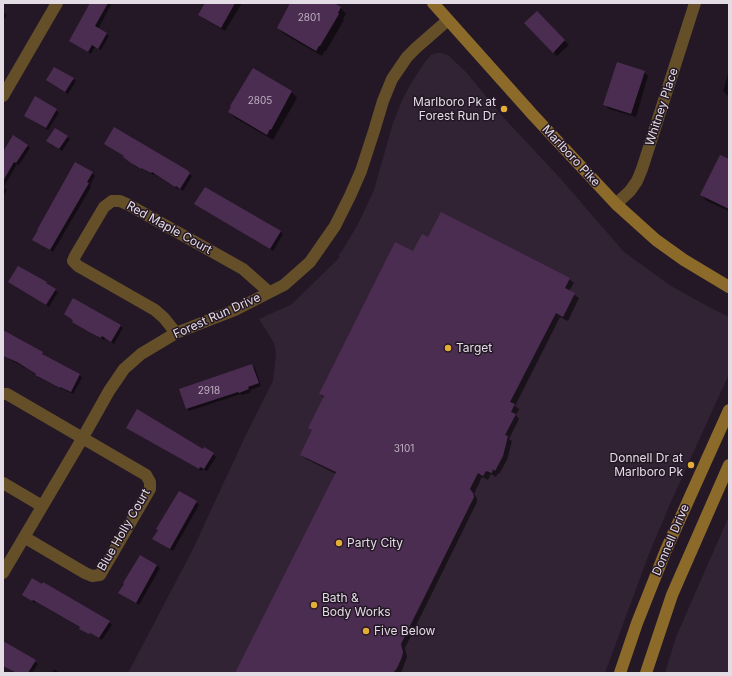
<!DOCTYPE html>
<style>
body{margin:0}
#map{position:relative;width:732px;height:676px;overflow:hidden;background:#241826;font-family:Inter,sans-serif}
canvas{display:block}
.frame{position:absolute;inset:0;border:4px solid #e4dce5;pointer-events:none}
</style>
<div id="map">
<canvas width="732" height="676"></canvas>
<div class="frame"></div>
</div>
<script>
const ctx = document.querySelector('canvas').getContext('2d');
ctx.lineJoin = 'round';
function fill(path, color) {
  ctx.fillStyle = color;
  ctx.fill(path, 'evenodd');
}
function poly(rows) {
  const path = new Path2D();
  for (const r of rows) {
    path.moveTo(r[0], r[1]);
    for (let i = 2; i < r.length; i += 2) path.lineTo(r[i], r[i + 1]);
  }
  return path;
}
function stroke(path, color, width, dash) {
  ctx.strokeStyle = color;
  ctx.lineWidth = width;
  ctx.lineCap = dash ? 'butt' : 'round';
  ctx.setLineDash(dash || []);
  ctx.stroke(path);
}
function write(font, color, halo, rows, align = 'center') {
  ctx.font = font + ' Inter,sans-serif';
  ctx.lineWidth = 3;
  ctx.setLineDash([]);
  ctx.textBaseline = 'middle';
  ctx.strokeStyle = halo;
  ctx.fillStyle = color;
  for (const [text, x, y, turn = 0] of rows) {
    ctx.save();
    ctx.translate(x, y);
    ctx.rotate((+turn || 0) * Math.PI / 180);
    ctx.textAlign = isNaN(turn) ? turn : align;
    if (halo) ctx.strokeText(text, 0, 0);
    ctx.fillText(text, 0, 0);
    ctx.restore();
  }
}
fill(poly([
 [437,53,442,53,448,55,466,72,502,116,560,178,624,252,671,286,709,307,729,317,729,374,670,504,649,554,605,673,128,673,193,549,243,441,273,381,276,354,274,343,259,319,292,304,340,257,338,255,342,251,358,224,374,190,393,123,402,100,410,85,425,62,431,55],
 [729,516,729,673,665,673,676,637]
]), '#312234');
fill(poly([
 [91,3,112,3,98,29,109,36,101,50,95,47,91,54,70,41],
 [206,3,242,3,225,31,204,19,199,15],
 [292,3,332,3,341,8,346,14,343,19,344,20,326,51,325,51,322,56,284,34,278,28],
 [3,12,7,15,3,21],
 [537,12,569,45,557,56,526,23],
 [254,70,292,92,297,98,273,140,235,118,229,112],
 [729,70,729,97,723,91],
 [644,72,648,76,636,117,609,109,605,105],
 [73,79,76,81,68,94,47,80],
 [56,110,59,113,48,130,25,116],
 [67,137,70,139,62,151,50,144],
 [105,144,189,174,192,176,183,191,179,188,178,189,154,174,154,175,135,166,124,156],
 [27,145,30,148,19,165,17,164,4,187,7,190,3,197,3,153],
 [729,160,729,211,707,201,701,195],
 [92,173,95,176,90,185,91,187,53,252,36,242],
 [198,206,281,232,283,234,273,251],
 [428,238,569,279,574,283,569,291,579,298,568,321,560,317,515,406,519,409,516,415,519,419,509,439,512,441,507,460,499,474,498,473,496,477,491,474,488,480,482,477,474,494,477,498,477,502,405,648,407,657,401,673,236,673,336,474,306,459,302,455,313,431,309,427,324,398,320,394,414,253],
 [46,283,58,292,49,307,12,284],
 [65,314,120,325,123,328,114,344,105,338,104,340,76,324,74,320],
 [3,333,42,353,44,356,80,375,82,378,73,394,39,378,31,371,3,356],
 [252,365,255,368,261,386,250,390,251,392,242,395,241,394,189,411,187,408],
 [127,428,204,450,213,454,216,457,207,471,203,469,202,471],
 [196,502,199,505,173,551,156,541],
 [140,556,160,568,139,605,120,593],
 [23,595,109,622,112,625,102,640,36,602,35,603],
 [3,642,38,664,32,673,16,673,3,665],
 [54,669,60,673,52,673]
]), '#0007');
fill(poly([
 [90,3,108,3,95,26,107,33,98,49,92,45,88,52,69,41],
 [205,3,235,3,221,28,198,15],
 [290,3,334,3,341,7,338,13,339,14,320,46,319,46,316,51,277,28],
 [537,11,565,40,553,53,524,23],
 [617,62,645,71,631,114,603,105],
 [54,67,74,78,65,92,46,80],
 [253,68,292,91,271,130,270,129,267,135,228,112,231,107,230,106],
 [35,96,57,109,46,128,24,116],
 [114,127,187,170,190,173,180,189,176,186,175,187,152,172,151,173,141,168,141,169,131,163,123,157,124,156,104,144],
 [55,128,68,136,59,149,46,141],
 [13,135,28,145,16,163,14,162,3,181,3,152],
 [720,155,729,159,729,209,700,195],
 [75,162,93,172,87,182,89,183,50,250,32,240,38,230,37,230],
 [205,187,281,231,270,249,194,204],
 [441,212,570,278,565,288,575,293,563,317,556,313,510,402,515,404,511,412,516,414,505,435,508,436,503,456,495,471,493,469,492,473,486,471,483,476,478,473,470,489,473,493,474,497,401,644,403,652,402,657,397,668,393,673,235,673,336,472,300,455,312,430,308,428,324,396,319,394,395,242,413,251,422,234,428,237],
 [18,266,47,282,46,283,56,289,46,305,8,282],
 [73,298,121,325,111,342,102,336,101,338,91,333,72,322,73,320,64,314],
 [3,330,43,352,42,354,80,374,71,392,60,387,60,388,35,375,36,374,17,362,3,356],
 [252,364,259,383,248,387,249,389,239,393,238,392,186,409,179,389],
 [137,409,203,449,204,447,214,453,204,469,200,467,199,469,126,428],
 [179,491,197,501,170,549,152,539,158,530,156,529],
 [140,555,157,565,136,603,118,593,124,584,123,583],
 [32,578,42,584,43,582,110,621,99,638,90,633,89,634,79,629,80,627,33,600,32,601,22,595],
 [3,641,36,660,28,673,17,673,3,666]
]), '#4c2d52');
stroke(poly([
 [3,96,57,3],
 [616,204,630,191,637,181,642,169,695,3],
 [176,333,164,318,155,310,78,266,73,261,75,256,104,207,112,201,120,201,129,205,243,269,269,292],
 [3,394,7,394,146,475,150,482,150,489,100,575,92,576,85,573,24,537],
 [3,483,42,506],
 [3,573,82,439,109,391,124,369,141,354,176,333,235,310,284,285,310,262,335,226,350,196,361,171,374,131,383,101,392,79,407,57,416,48,448,20]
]), '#644f29', 12);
stroke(poly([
 [433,3,533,115,616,204,656,240,684,260,729,287],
 [620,673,637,623,666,550,729,410],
 [646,673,672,595,729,465]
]), '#8c6a2a', 12);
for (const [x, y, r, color] of [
 [504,109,4,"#e4ad35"],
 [448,348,4,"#e4ad35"],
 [691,465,4,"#e4ad35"],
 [339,543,4,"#e4ad35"],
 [314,605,4,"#e4ad35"],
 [366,631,4,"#e4ad35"]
]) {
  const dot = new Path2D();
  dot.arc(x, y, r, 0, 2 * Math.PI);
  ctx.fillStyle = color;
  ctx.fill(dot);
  stroke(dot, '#241826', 1.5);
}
write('10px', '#beb0c0', null, [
 ["2801",309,18],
 ["2805",260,101],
 ["2918",209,391],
 ["3101",404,449]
]);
write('12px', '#e4dce5', '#241826', [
 ["Marlboro Pk at",496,102,"right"],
 ["Forest Run Dr",496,116,"right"],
 ["Target",456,348],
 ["Donnell Dr at",683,458,"right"],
 ["Marlboro Pk",683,472,"right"],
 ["Party City",347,543],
 ["Bath &",322,598],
 ["Body Works",322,612],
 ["Five Below",374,631]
], 'left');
write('12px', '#e4dce5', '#241826', [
 ["Whitney Place",662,107,-72],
 ["Marlboro Pike",571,156,47],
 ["Red Maple Court",169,228,29],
 ["Forest Run Drive",217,316,-24],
 ["Blue Holly Court",124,530,-60],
 ["Donnell Drive",671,540,-67]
]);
</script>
